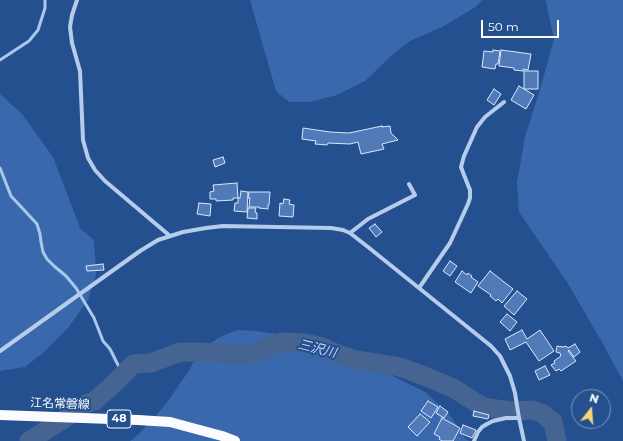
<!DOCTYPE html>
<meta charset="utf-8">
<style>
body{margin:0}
#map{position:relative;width:623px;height:441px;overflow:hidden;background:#25508f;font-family:Montserrat,sans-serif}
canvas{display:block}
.north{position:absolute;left:571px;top:389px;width:40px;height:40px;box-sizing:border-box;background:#25508f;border:1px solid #7c96bc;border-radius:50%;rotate:17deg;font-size:11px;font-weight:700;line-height:16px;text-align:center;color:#fff}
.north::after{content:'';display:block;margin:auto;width:14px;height:18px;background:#f5d57a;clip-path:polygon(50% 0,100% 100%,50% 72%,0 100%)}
.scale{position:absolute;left:481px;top:20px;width:78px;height:18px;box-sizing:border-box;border:2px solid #fff;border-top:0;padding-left:5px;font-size:12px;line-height:14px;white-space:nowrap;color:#fff;-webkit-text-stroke:3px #25508f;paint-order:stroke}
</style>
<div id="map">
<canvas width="623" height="441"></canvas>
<div class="north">N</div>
<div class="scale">50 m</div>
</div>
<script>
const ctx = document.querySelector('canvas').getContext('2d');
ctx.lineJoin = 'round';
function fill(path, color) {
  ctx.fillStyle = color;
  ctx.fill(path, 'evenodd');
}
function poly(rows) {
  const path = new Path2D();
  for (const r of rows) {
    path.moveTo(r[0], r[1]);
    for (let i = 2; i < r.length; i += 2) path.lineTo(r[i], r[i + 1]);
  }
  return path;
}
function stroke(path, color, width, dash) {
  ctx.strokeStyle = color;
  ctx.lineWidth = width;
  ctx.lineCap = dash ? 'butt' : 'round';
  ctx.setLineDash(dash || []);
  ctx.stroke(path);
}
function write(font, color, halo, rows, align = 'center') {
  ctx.font = font + ' Montserrat,"Noto Sans JP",sans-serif';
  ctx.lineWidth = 4;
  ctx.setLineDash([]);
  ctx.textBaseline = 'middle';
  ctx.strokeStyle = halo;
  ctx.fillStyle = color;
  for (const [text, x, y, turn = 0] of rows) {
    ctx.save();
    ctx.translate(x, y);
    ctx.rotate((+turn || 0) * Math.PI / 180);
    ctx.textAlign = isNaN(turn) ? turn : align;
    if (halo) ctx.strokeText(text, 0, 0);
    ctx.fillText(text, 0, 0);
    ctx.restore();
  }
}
fill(poly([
 [250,0,483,0,474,8,442,27,410,41,392,55,365,81,337,95,310,102,289,102,276,91],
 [546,0,623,0,623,381,602,342,567,282,519,212,517,182,525,137,540,90,554,39,546,2],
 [0,94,22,114,53,157,80,228,94,240,96,275,88,300,68,328,45,351,25,367,0,371],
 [237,330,255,331,284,335,313,344,350,360,376,368,425,392,449,414,465,438,469,441,130,441,141,432,166,404,188,372,200,350,220,337]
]), '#3969ac');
stroke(poly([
 [0,60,29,41,38,30,45,8,45,0],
 [0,168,11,196,37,224,40,234,41,242,43,252,47,259,54,266,66,276,76,288,94,318,103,341,110,349,123,375]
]), '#aac7ec', 3);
stroke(poly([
 [29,441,67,417,75,409,96,400,123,375,133,364,151,363,180,352,199,352,246,355,283,342,305,343,322,347,335,353,353,359,400,367,427,377,453,388,483,407,509,411,533,410,543,414,553,422,557,441]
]), '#466491', 19);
const building = poly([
 [493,50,500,51,498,64,496,64,495,69,482,67,484,51,493,52,493,50],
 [501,50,531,54,528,70,523,69,523,71,514,70,514,68,499,66,501,50],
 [524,71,538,71,538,89,524,89,524,71],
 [519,86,534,95,526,109,511,100,519,86],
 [494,89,501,94,494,105,487,100,494,89],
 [382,126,382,127,390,126,391,133,398,140,382,144,384,149,361,154,358,142,350,144,328,143,327,145,315,144,316,141,302,139,303,128,330,132,349,133,382,126],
 [223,157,225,163,215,167,213,160,223,157],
 [237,183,238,198,233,198,233,200,216,201,216,199,210,199,210,192,214,191,213,185,237,183],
 [241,191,248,192,247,212,234,211,235,203,238,203,238,198,240,198,241,191],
 [249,192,270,192,269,205,268,205,268,209,259,208,259,207,249,207,250,198,248,198,249,192],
 [284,199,290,200,289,204,294,205,293,217,279,216,280,203,283,204,284,199],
 [199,203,211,204,210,216,197,214,199,203],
 [248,208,256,208,255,212,257,213,257,219,247,218,248,208],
 [375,224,382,232,376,237,369,228,375,224],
 [450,261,457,266,450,276,443,271,450,261],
 [103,264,104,270,87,271,86,266,103,264],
 [462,271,467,275,468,273,472,276,471,277,478,282,471,293,455,282,462,271],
 [490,271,513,289,502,303,498,299,496,301,490,296,491,295,478,286,490,271],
 [517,291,527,299,514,315,504,306,517,291],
 [507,314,517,322,510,331,500,322,507,314],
 [522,330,527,339,540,330,554,351,539,361,526,342,510,350,505,339,522,330],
 [575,344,580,352,574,357,569,350,568,351,576,361,561,371,559,369,556,371,551,365,555,363,554,361,561,356,560,353,556,352,557,346,563,347,566,346,568,348,575,344],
 [545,366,550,375,539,380,535,371,545,366],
 [428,401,438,407,431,418,421,411,428,401],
 [440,406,448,412,444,418,436,413,440,406],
 [474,411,489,415,488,419,473,416,474,411],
 [420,414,430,422,417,436,408,427,420,414],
 [442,418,460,428,453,441,442,441,439,439,440,437,434,434,442,418],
 [463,425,476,430,472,438,460,433,463,425]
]);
fill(building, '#517bb8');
stroke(building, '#dbe7f9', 1);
stroke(poly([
 [77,0,72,15,70,27,72,43,80,71,83,140,88,158,95,170,105,181,170,236],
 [350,233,368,219,415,195,409,184],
 [419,288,450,243,468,204,470,198,470,190,464,175,461,167,464,156,477,127,485,117,504,102],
 [0,351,140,251,158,240,183,232,206,228,223,226,331,228,343,230,350,233,368,247,491,346,500,356,510,376,515,393,519,418,524,441],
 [474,441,478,432,482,427,487,424,493,421,506,418,519,418]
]), '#b6cceb', 4);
stroke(poly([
 [0,415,138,420,170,422,222,436,235,441]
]), '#fafcff', 10);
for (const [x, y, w] of [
 [119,419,24]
]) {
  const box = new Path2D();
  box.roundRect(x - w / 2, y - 9, w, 18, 3);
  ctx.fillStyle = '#25508f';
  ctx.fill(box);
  stroke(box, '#fff', 1);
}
write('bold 11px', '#fff', null, [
 ["48",119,419]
]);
write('12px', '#fff', '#25508f', [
 ["江名常磐線",60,404,2]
]);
write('italic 13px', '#c2d6f2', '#25508f', [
 ["三沢川",317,349,14]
]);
</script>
